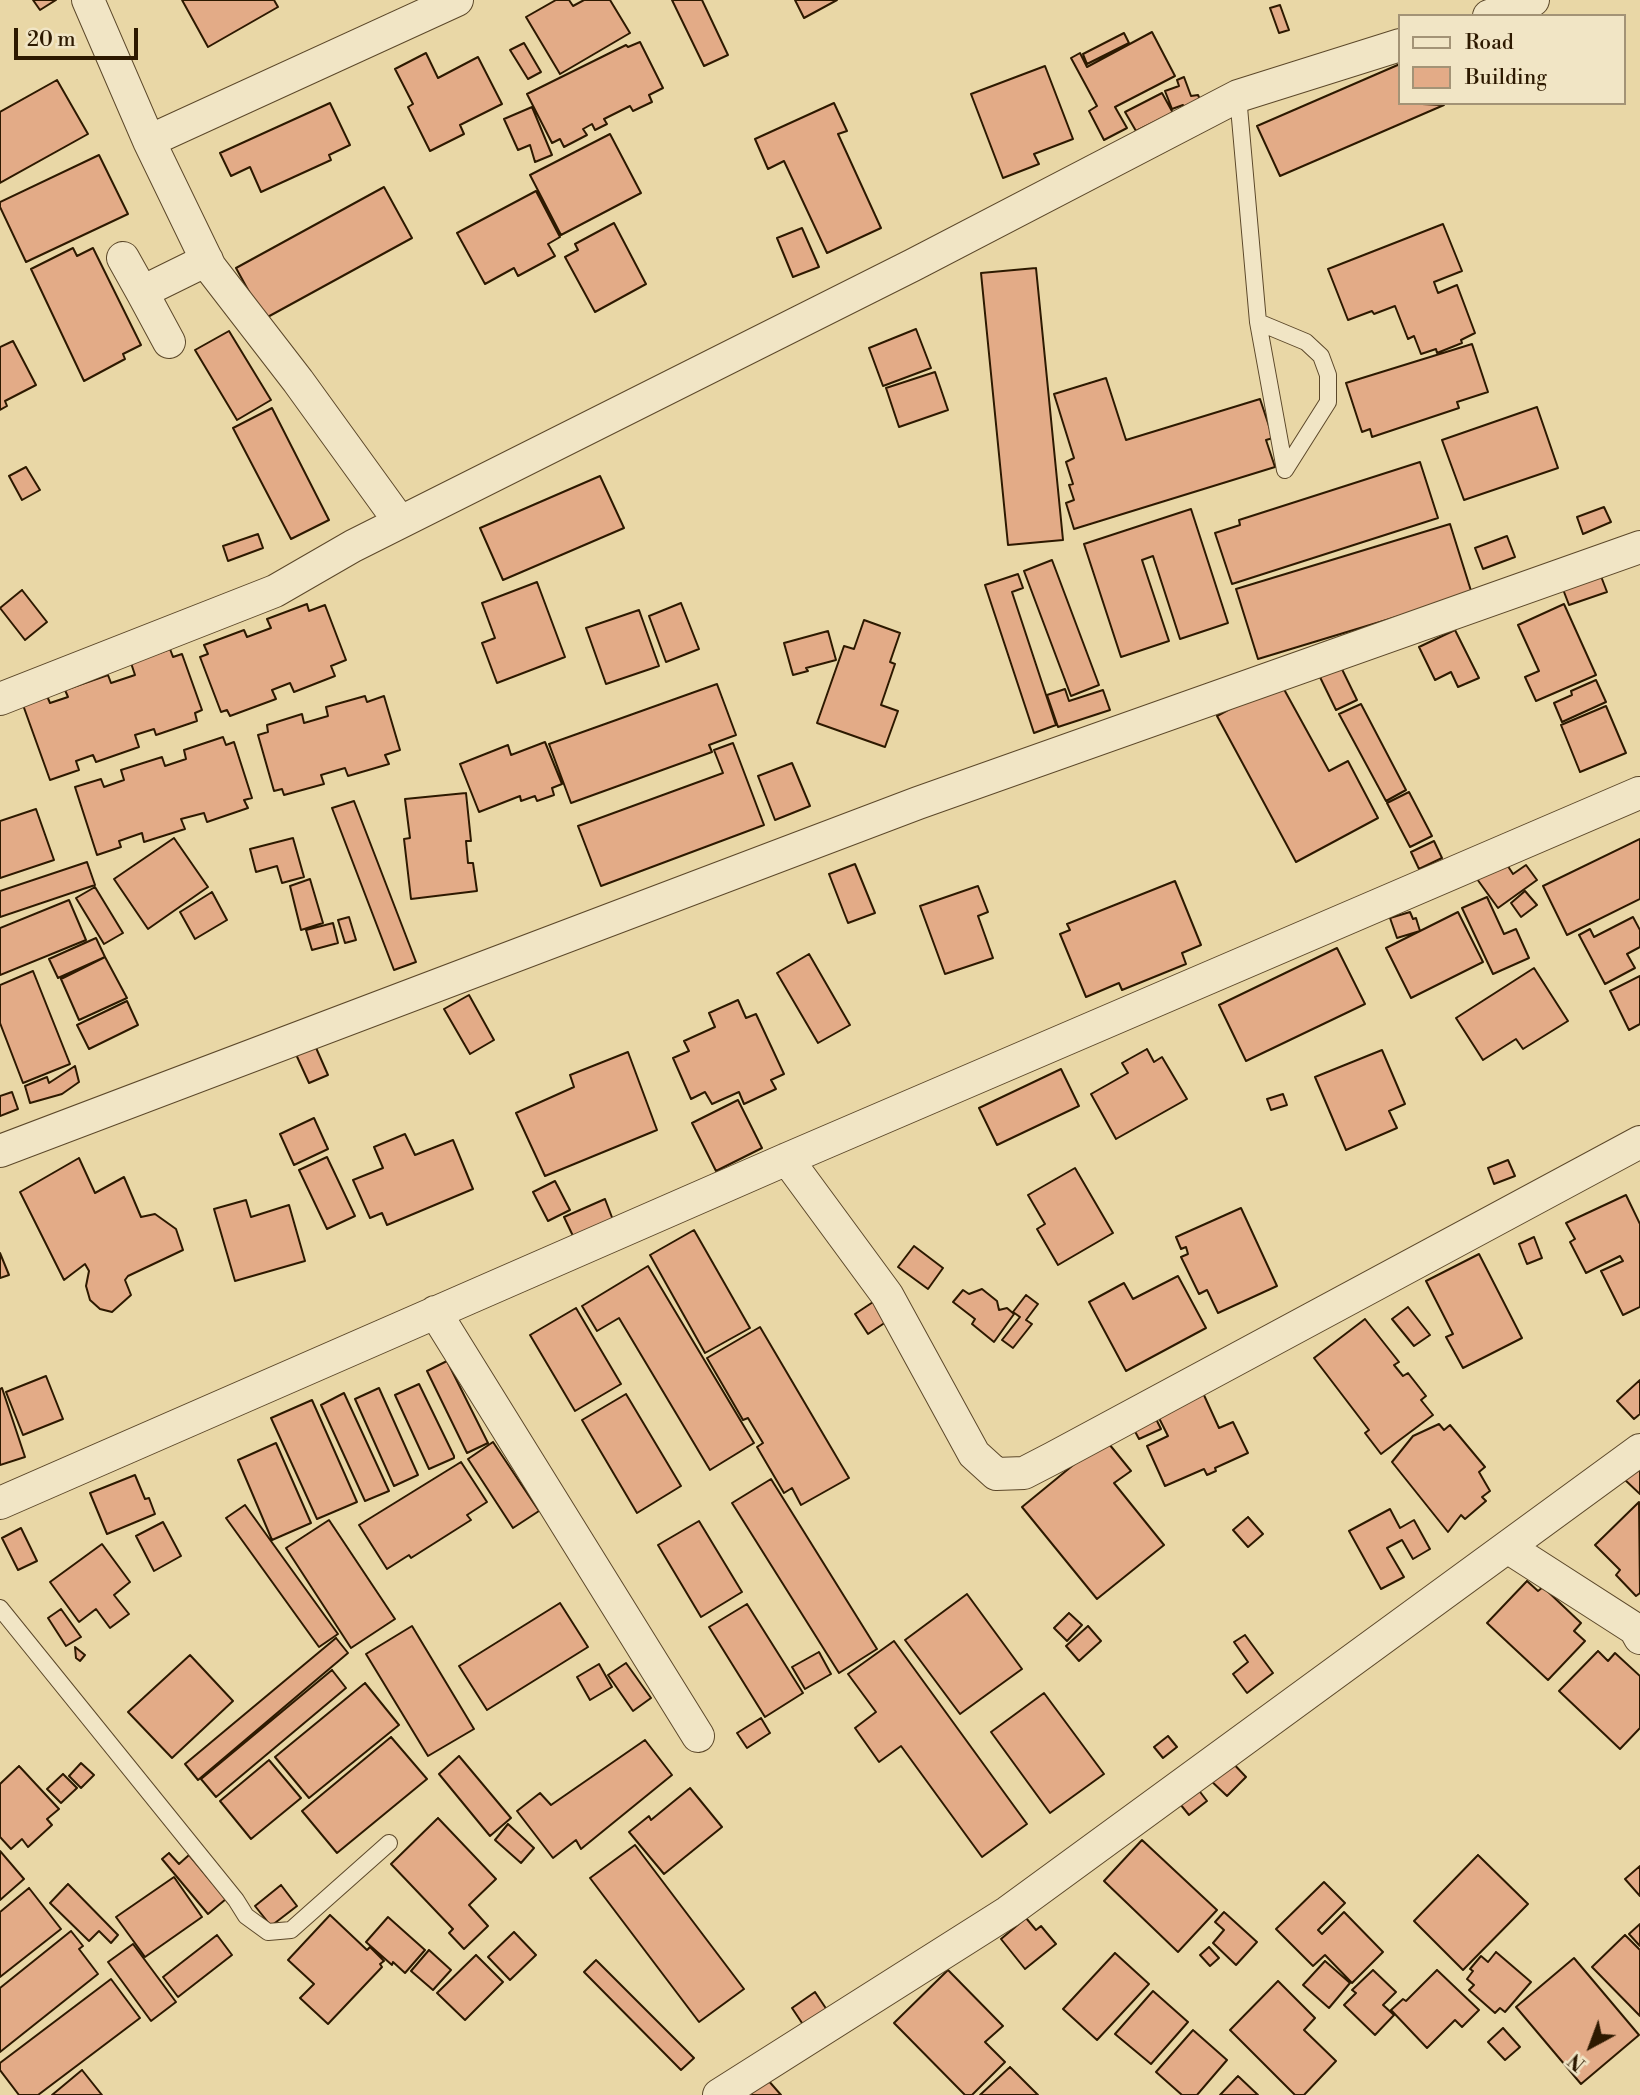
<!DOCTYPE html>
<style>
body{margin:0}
#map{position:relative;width:1640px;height:2095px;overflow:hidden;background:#e9d7a6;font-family:"Libre Bodoni",serif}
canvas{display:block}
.legend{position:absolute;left:1398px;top:14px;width:228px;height:91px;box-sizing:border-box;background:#f1e5c5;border:2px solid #a39376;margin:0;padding:9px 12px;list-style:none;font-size:21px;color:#2d1900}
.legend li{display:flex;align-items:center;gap:14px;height:35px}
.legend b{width:35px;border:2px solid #a39376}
.north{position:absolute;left:1556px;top:2011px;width:70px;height:70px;-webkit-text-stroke:5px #f1e5c5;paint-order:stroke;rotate:221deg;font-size:19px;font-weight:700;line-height:28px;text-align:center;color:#2d1900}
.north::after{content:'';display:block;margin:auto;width:24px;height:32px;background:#2d1900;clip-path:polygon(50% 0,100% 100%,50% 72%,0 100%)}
.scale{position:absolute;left:14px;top:28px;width:124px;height:32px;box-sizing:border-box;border:4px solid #2d1900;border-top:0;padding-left:9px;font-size:21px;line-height:24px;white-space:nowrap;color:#2d1900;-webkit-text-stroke:5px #f1e5c5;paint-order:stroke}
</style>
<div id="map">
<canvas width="1640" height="2095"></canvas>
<ul class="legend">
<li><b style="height:9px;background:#f1e5c5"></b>Road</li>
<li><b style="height:19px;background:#e3ab87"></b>Building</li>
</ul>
<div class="north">N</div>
<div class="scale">20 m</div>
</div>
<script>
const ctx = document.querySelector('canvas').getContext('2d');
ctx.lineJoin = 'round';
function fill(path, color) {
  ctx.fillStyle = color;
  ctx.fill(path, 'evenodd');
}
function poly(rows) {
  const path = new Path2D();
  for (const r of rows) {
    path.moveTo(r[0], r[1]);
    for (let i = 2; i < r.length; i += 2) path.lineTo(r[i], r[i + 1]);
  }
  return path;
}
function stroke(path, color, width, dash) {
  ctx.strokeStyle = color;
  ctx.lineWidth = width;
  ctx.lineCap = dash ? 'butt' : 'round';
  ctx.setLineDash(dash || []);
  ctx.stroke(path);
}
const building = poly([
 [33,0,56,0,40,10,33,0],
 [182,0,274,0,278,7,208,47,182,0],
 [556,0,569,0,573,6,584,0,610,0,630,33,560,74,526,17,556,0],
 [672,0,702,0,728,55,704,66,672,0],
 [795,0,837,0,804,18,795,0],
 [1280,5,1289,30,1279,33,1270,8,1280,5],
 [1152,32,1175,76,1115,107,1127,128,1104,140,1089,111,1097,106,1071,58,1080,53,1087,67,1152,32],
 [1124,33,1129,43,1087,64,1083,54,1124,33],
 [640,42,663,88,649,95,652,102,633,111,630,106,604,119,607,124,595,130,592,124,583,129,587,135,564,147,560,139,552,143,527,94,626,45,628,47,640,42],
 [524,43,541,72,528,79,510,50,524,43],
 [426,53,438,78,478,57,502,104,460,125,464,134,430,151,408,107,413,104,395,69,426,53],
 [1400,64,1400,103,1444,105,1280,176,1257,126,1400,64],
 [1045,66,1073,139,1034,154,1039,164,1003,178,971,94,1045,66],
 [1184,77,1191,96,1198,95,1201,102,1185,111,1183,105,1172,109,1165,91,1179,86,1177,80,1184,77],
 [57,80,88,134,0,183,0,112,57,80],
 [1162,93,1173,113,1136,131,1125,112,1162,93],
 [330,103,350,145,329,155,331,160,261,192,250,167,231,176,220,153,330,103],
 [834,103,847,131,838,134,881,228,827,253,784,161,768,169,755,139,834,103],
 [532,107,552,155,535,162,530,145,518,150,504,119,532,107],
 [610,134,641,193,561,235,530,175,610,134],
 [99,155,128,214,26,262,0,207,0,202,99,155],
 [384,187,412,238,264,319,236,268,384,187],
 [536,191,560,237,548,244,555,256,518,276,514,268,485,284,457,233,536,191],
 [614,223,646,284,595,312,565,257,578,250,575,244,614,223],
 [1443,224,1462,271,1434,282,1438,293,1457,285,1475,333,1461,340,1462,343,1437,353,1436,349,1421,354,1414,336,1408,339,1395,306,1374,314,1372,311,1348,320,1328,269,1443,224],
 [802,228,819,267,793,277,777,238,802,228],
 [73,248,77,256,93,248,141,345,123,354,125,359,84,381,31,269,73,248],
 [1036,268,1063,540,1008,545,981,273,1036,268],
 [916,329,931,368,883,386,869,348,916,329],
 [229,331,271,400,237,420,195,350,229,331],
 [13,341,36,385,5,401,7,406,0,410,0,347,13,341],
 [1472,344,1488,392,1457,402,1459,408,1372,437,1370,429,1362,432,1346,383,1472,344],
 [935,372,948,410,899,427,886,388,935,372],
 [1106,378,1126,440,1260,399,1273,438,1266,440,1275,467,1074,529,1066,503,1074,500,1069,485,1073,484,1066,462,1074,458,1054,394,1106,378],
 [1537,407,1558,468,1464,500,1442,440,1537,407],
 [272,408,329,520,291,539,233,428,272,408],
 [1420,462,1438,518,1232,584,1215,533,1240,525,1239,520,1420,462],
 [26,467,40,490,22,500,9,476,26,467],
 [600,476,624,528,503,580,480,528,600,476],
 [1604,507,1611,522,1583,534,1577,517,1604,507],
 [1191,509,1228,623,1180,639,1153,556,1142,560,1169,641,1121,657,1084,544,1191,509],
 [1450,524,1472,594,1258,659,1236,589,1450,524],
 [258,534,263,548,228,561,223,546,258,534],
 [1507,536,1515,557,1483,569,1475,548,1507,536],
 [1052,560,1099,685,1071,696,1024,571,1052,560],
 [1599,571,1607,592,1569,605,1561,584,1599,571],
 [1018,574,1023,588,1012,592,1056,725,1034,733,985,585,1018,574],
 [537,582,565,657,497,683,482,643,495,638,482,603,537,582],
 [22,590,47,622,25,640,0,608,22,590],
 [681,603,699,649,666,662,649,616,681,603],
 [307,604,309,611,325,605,346,660,331,666,335,676,294,692,290,683,272,690,276,699,230,716,227,710,221,712,200,657,208,654,204,645,244,630,247,637,271,628,267,619,307,604],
 [1564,604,1596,675,1536,701,1525,677,1539,671,1518,625,1564,604],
 [639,610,659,666,606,684,586,628,639,610],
 [864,620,900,633,890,662,895,664,881,705,898,711,885,747,817,723,844,646,854,649,864,620],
 [1455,630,1479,678,1458,687,1451,672,1435,680,1419,647,1455,630],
 [828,631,836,660,806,668,808,671,793,675,784,643,828,631],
 [170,649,173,657,182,654,202,710,195,713,197,721,156,735,154,729,135,735,139,747,96,762,93,755,76,761,79,770,50,780,23,705,47,696,50,703,68,697,65,690,108,675,111,683,135,675,131,663,170,649],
 [1338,661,1357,700,1336,710,1317,671,1338,661],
 [1596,680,1606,702,1562,722,1554,703,1572,695,1571,691,1596,680],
 [1280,682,1329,771,1348,761,1378,818,1296,862,1217,716,1280,682],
 [717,684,736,735,709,745,712,752,571,803,549,744,717,684],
 [1065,689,1069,701,1103,690,1110,710,1058,727,1047,695,1065,689],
 [365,696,367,702,384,696,400,750,385,755,389,764,348,776,345,768,321,775,324,784,284,795,282,789,274,791,258,735,268,732,267,725,302,714,304,723,328,716,326,707,365,696],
 [1361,704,1406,790,1386,801,1339,714,1361,704],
 [1606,706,1626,753,1580,772,1561,725,1606,706],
 [223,737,226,745,234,742,252,798,244,800,248,808,207,822,204,813,181,819,185,829,144,842,142,833,119,841,121,847,97,855,75,787,101,779,104,787,124,780,121,770,162,757,165,766,186,759,184,750,223,737],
 [545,742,562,784,552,788,554,795,537,801,535,796,521,801,520,796,479,812,460,764,508,745,511,755,545,742],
 [733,743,764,825,601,886,578,826,723,773,714,750,733,743],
 [792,763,810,806,775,820,758,776,792,763],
 [1409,792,1432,836,1410,847,1387,803,1409,792],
 [466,793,471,841,466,841,468,863,473,863,477,891,411,899,404,839,410,838,405,799,466,793],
 [354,801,416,962,394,970,332,808,354,801],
 [36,809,54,860,0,878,0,821,36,809],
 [174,838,208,887,148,929,114,879,174,838],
 [293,838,304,877,282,883,277,866,256,872,250,849,293,838],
 [1640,839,1640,899,1567,935,1543,886,1640,839],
 [1434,841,1442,858,1419,869,1411,852,1434,841],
 [1504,860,1513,874,1526,865,1537,880,1498,908,1477,879,1504,860],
 [87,862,95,885,0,917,0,891,87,862],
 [855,864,875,913,848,923,829,874,855,864],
 [310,879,323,923,301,930,290,886,310,879],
 [1175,881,1201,945,1182,953,1186,964,1122,990,1119,983,1086,997,1060,934,1070,930,1067,924,1175,881],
 [978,886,988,912,978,916,993,958,945,974,920,906,978,886],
 [95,887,123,933,104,944,76,898,95,887],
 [1525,891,1537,905,1521,917,1511,903,1525,891],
 [212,892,227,920,195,939,180,912,212,892],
 [1487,897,1504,934,1516,929,1529,958,1493,974,1462,908,1487,897],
 [69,900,86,940,0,975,0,928,69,900],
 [1410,912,1413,919,1416,918,1420,931,1397,938,1390,918,1410,912],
 [1458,912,1483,962,1411,998,1386,948,1458,912],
 [349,917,356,940,345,943,338,920,349,917],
 [1633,917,1640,930,1640,947,1627,954,1635,968,1605,984,1579,935,1590,929,1594,937,1633,917],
 [333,923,338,943,312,950,306,930,333,923],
 [96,938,105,957,58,978,49,959,96,938],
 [1337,948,1365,1004,1246,1061,1219,1005,1337,948],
 [809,954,850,1025,818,1043,777,973,809,954],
 [105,957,127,998,79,1020,61,979,105,957],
 [1534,968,1568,1021,1523,1049,1516,1039,1483,1060,1456,1018,1534,968],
 [33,971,70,1064,23,1083,0,1023,0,985,33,971],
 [1640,976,1640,1024,1629,1030,1610,991,1640,976],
 [469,995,494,1040,470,1054,444,1009,469,995],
 [738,1000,746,1018,756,1014,784,1074,771,1080,776,1089,744,1104,739,1092,712,1104,705,1092,691,1099,673,1058,689,1051,684,1041,715,1027,709,1013,738,1000],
 [127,1001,138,1025,89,1049,77,1025,127,1001],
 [313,1041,328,1075,309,1083,294,1050,313,1041],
 [1147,1049,1154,1062,1162,1057,1187,1099,1116,1139,1091,1094,1128,1073,1122,1063,1147,1049],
 [1382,1050,1405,1104,1389,1111,1397,1128,1346,1150,1315,1077,1382,1050],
 [628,1052,657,1130,545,1176,516,1113,574,1087,570,1075,628,1052],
 [75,1066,79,1082,62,1094,30,1103,25,1086,47,1077,49,1083,75,1066],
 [1061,1069,1079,1106,997,1145,979,1108,1061,1069],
 [12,1092,18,1109,0,1116,0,1096,12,1092],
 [1283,1094,1287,1105,1271,1110,1267,1099,1283,1094],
 [738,1100,762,1148,716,1171,692,1123,738,1100],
 [314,1118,328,1149,294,1165,280,1134,314,1118],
 [405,1134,415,1155,453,1140,473,1189,387,1225,382,1213,370,1218,353,1180,383,1168,374,1147,405,1134],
 [327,1157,355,1216,327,1229,299,1170,327,1157],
 [79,1158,95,1193,124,1177,141,1217,155,1214,176,1229,183,1250,128,1276,125,1280,131,1295,112,1312,100,1309,90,1300,86,1286,89,1271,85,1264,64,1280,20,1192,79,1158],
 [1508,1160,1515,1176,1494,1184,1488,1168,1508,1160],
 [1075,1168,1113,1233,1058,1265,1037,1229,1045,1224,1028,1195,1075,1168],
 [555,1181,570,1210,548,1221,533,1192,555,1181],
 [1626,1195,1640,1224,1640,1307,1623,1315,1601,1271,1623,1261,1620,1256,1586,1273,1570,1242,1575,1239,1566,1223,1626,1195],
 [605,1199,613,1220,573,1236,564,1217,605,1199],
 [246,1200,251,1217,289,1205,305,1261,235,1281,214,1209,246,1200],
 [1241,1208,1277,1286,1218,1313,1207,1290,1199,1294,1181,1257,1188,1254,1186,1247,1181,1249,1176,1237,1241,1208],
 [694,1230,750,1328,705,1353,650,1255,694,1230],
 [1534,1237,1542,1258,1527,1264,1519,1244,1534,1237],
 [914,1246,943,1268,928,1289,898,1267,914,1246],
 [0,1253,9,1275,0,1278,0,1253],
 [1479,1254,1522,1338,1463,1368,1446,1337,1453,1334,1426,1281,1479,1254],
 [648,1266,754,1443,710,1470,619,1318,597,1331,582,1306,648,1266],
 [1178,1276,1206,1328,1126,1371,1089,1302,1124,1283,1133,1299,1178,1276],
 [982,1289,997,1301,999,1310,1007,1308,1014,1314,994,1342,972,1324,975,1319,953,1302,963,1290,969,1294,982,1289],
 [1026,1295,1038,1304,1026,1320,1032,1324,1013,1348,1002,1340,1020,1317,1013,1312,1026,1295],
 [876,1300,889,1320,868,1334,855,1314,876,1300],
 [1408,1307,1430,1335,1414,1346,1392,1319,1408,1307],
 [576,1308,621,1384,575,1411,530,1335,576,1308],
 [1365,1319,1399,1362,1394,1365,1403,1376,1408,1373,1426,1396,1421,1400,1433,1415,1381,1454,1365,1433,1369,1430,1314,1358,1365,1319],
 [760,1327,849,1478,801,1505,792,1488,784,1493,757,1447,763,1443,748,1418,743,1420,707,1358,760,1327],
 [447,1361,488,1443,467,1453,427,1371,447,1361],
 [46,1376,63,1419,23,1435,6,1392,46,1376],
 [1640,1380,1640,1414,1634,1419,1617,1401,1640,1380],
 [419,1384,454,1456,454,1458,429,1469,395,1395,419,1384],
 [2,1388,25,1457,0,1465,0,1389,2,1388],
 [379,1388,418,1475,394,1486,355,1399,379,1388],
 [344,1393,389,1491,365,1501,321,1405,344,1393],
 [1203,1393,1219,1428,1233,1422,1248,1453,1215,1468,1216,1471,1207,1475,1204,1469,1165,1486,1147,1446,1168,1436,1157,1414,1203,1393],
 [626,1394,681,1486,637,1513,582,1420,626,1394],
 [312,1400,357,1502,317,1519,271,1418,312,1400],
 [1151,1409,1161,1429,1139,1439,1129,1420,1151,1409],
 [1439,1424,1444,1430,1450,1425,1485,1467,1479,1472,1490,1491,1482,1497,1486,1501,1465,1519,1461,1515,1448,1532,1392,1462,1413,1436,1439,1424],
 [1105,1439,1131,1471,1114,1483,1164,1545,1097,1599,1022,1507,1105,1439],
 [493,1442,539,1511,513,1528,468,1459,493,1442],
 [276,1443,311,1523,272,1540,238,1460,276,1443],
 [461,1462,487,1502,467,1515,471,1520,411,1558,409,1555,387,1569,359,1525,461,1462],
 [1640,1463,1640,1494,1624,1479,1640,1463],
 [135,1475,145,1499,149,1498,155,1514,107,1534,90,1493,135,1475],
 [771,1479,877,1649,839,1673,732,1503,771,1479],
 [1639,1502,1640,1593,1636,1596,1616,1575,1620,1570,1595,1545,1639,1502],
 [245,1505,338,1634,319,1647,226,1518,245,1505],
 [1390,1509,1400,1528,1414,1520,1430,1549,1413,1559,1402,1540,1387,1548,1404,1577,1381,1589,1349,1531,1390,1509],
 [1248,1517,1263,1534,1248,1547,1233,1530,1248,1517],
 [329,1520,395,1619,351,1648,286,1548,329,1520],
 [699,1521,742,1592,701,1617,658,1545,699,1521],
 [163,1522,181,1556,154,1571,136,1536,163,1522],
 [21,1528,37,1561,18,1570,2,1538,21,1528],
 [102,1544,130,1582,114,1595,129,1614,110,1628,96,1609,79,1622,50,1582,102,1544],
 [1527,1581,1538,1591,1543,1587,1581,1623,1574,1631,1585,1641,1548,1680,1487,1623,1527,1581],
 [967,1594,1022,1669,960,1714,905,1640,967,1594],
 [560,1603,588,1647,487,1710,459,1666,560,1603],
 [747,1604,803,1693,765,1717,709,1627,747,1604],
 [61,1609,81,1637,66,1646,48,1618,61,1609],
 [1069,1613,1082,1625,1067,1641,1054,1628,1069,1613],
 [412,1626,474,1729,428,1756,366,1654,412,1626],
 [1088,1626,1101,1641,1079,1661,1066,1646,1088,1626],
 [1245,1635,1273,1673,1247,1693,1233,1674,1248,1662,1234,1642,1245,1635],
 [336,1638,348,1653,198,1780,185,1764,336,1638],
 [894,1641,1027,1824,982,1857,901,1746,879,1762,855,1728,876,1712,848,1674,894,1641],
 [75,1647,85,1655,80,1661,76,1658,75,1647],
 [1598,1651,1608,1661,1615,1653,1640,1676,1640,1728,1620,1749,1559,1691,1598,1651],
 [819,1652,831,1674,805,1689,792,1667,819,1652],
 [190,1655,233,1701,172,1758,128,1712,190,1655],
 [626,1663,651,1698,633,1711,608,1675,626,1663],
 [599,1664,612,1687,590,1700,577,1677,599,1664],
 [332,1670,346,1688,216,1797,201,1779,332,1670],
 [365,1683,399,1725,309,1798,275,1757,365,1683],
 [1044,1693,1104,1774,1050,1813,991,1732,1044,1693],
 [761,1718,770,1733,747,1748,737,1733,761,1718],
 [1168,1736,1177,1747,1163,1758,1154,1747,1168,1736],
 [391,1737,427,1779,337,1853,302,1811,391,1737],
 [645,1740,672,1775,581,1849,576,1840,553,1858,517,1811,540,1793,551,1805,645,1740],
 [459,1756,511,1818,490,1836,439,1774,459,1756],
 [1228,1758,1246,1777,1227,1796,1208,1778,1228,1758],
 [269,1760,301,1798,251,1839,220,1801,269,1760],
 [81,1763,94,1775,81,1788,69,1776,81,1763],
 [19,1766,59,1809,47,1819,52,1825,28,1847,22,1839,11,1849,0,1837,0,1784,19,1766],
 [63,1774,77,1788,61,1803,47,1789,63,1774],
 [1194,1784,1207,1801,1189,1815,1176,1799,1194,1784],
 [690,1788,722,1827,664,1874,629,1832,649,1816,651,1820,690,1788],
 [438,1818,496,1879,469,1905,488,1926,464,1949,449,1933,453,1929,391,1864,438,1818],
 [508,1824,534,1848,521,1863,495,1840,508,1824],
 [1142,1840,1217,1910,1178,1952,1104,1881,1142,1840],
 [635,1845,744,1989,699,2022,590,1878,635,1845],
 [0,1851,24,1879,0,1900,0,1851],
 [169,1853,179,1864,189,1855,226,1899,208,1914,162,1859,169,1853],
 [1478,1855,1528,1904,1463,1970,1414,1921,1478,1855],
 [1640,1866,1640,1896,1625,1879,1640,1866],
 [174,1877,202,1917,145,1957,116,1917,174,1877],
 [1324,1882,1345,1903,1318,1930,1322,1934,1344,1912,1383,1952,1352,1983,1325,1955,1313,1966,1276,1929,1324,1882],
 [68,1884,118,1935,111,1943,99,1931,89,1941,50,1903,68,1884],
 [281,1885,297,1906,271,1926,255,1906,281,1885],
 [29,1888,61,1929,0,1977,0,1912,29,1888],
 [1224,1912,1257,1942,1236,1965,1213,1943,1224,1930,1215,1922,1224,1912],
 [330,1915,367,1950,370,1947,384,1961,380,1964,382,1967,328,2024,300,1998,314,1984,288,1960,330,1915],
 [388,1917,425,1950,405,1973,393,1962,392,1965,366,1942,388,1917],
 [1026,1918,1036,1930,1041,1926,1056,1944,1025,1969,1001,1939,1026,1918],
 [1640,1924,1640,1946,1629,1934,1640,1924],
 [71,1931,83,1946,79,1949,98,1974,0,2052,0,1988,71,1931],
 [514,1932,536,1955,510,1980,488,1957,514,1932],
 [217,1935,232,1955,178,1997,163,1977,217,1935],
 [1625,1935,1640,1950,1640,2016,1592,1967,1625,1935],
 [133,1944,176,2002,151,2021,108,1962,133,1944],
 [1209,1947,1219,1958,1210,1966,1200,1955,1209,1947],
 [429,1950,451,1970,433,1990,411,1971,429,1950],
 [1496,1952,1531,1982,1505,2012,1500,2008,1495,2013,1469,1990,1474,1985,1467,1979,1473,1971,1470,1969,1481,1956,1488,1962,1496,1952],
 [1115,1953,1149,1984,1097,2040,1063,2009,1115,1953],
 [476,1955,503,1982,465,2020,437,1993,476,1955],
 [1574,1958,1639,2035,1581,2084,1516,2007,1574,1958],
 [596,1960,694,2058,681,2070,584,1972,596,1960],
 [1325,1961,1350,1983,1329,2008,1303,1985,1325,1961],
 [948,1970,1003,2026,985,2042,1005,2062,972,2095,965,2095,894,2023,948,1970],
 [1373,1970,1396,1992,1383,2005,1394,2015,1375,2035,1344,2005,1356,1993,1352,1990,1373,1970],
 [1437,1970,1479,2010,1462,2027,1455,2020,1427,2048,1391,2010,1403,1999,1406,2001,1437,1970],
 [111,1979,140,2018,38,2095,19,2095,0,2070,0,2063,111,1979],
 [1278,1981,1315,2018,1304,2030,1336,2061,1304,2095,1295,2095,1230,2030,1278,1981],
 [1153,1991,1188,2022,1151,2064,1115,2034,1153,1991],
 [815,1992,831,2016,808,2032,792,2008,815,1992],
 [1503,2028,1520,2047,1505,2060,1488,2042,1503,2028],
 [1193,2030,1227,2060,1197,2095,1182,2095,1156,2072,1193,2030],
 [1010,2067,1038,2095,980,2095,1010,2067],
 [82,2070,102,2095,52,2095,82,2070],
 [1238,2076,1258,2095,1220,2095,1238,2076],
 [767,2079,781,2095,749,2095,767,2079]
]);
fill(building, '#e3ab87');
stroke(building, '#2d1900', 2);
const service = poly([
 [1238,96,1258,322,1285,470],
 [1258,322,1306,342,1321,356,1328,375,1328,402,1285,470],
 [0,1608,236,1900,246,1916,268,1932,291,1930,389,1843]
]);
const minor = poly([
 [88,0,149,141,210,267,298,381,400,522],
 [1489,16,1533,0],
 [149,141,457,0],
 [123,258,142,292],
 [169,342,142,292,207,260],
 [0,699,275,591,353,546,913,265,1238,96,1400,45],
 [0,1151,918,803,1640,547],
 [787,1159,887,1295,974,1454,996,1474,1024,1473,1053,1458,1640,1142],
 [435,1312,698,1736],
 [0,1503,787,1159,1639,793],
 [1509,1548,1635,1629,1640,1638],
 [719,2095,1008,1912,1640,1450]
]);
stroke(service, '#5c482a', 18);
stroke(minor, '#5c482a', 34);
stroke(service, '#f1e5c5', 16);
stroke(minor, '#f1e5c5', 32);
</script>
